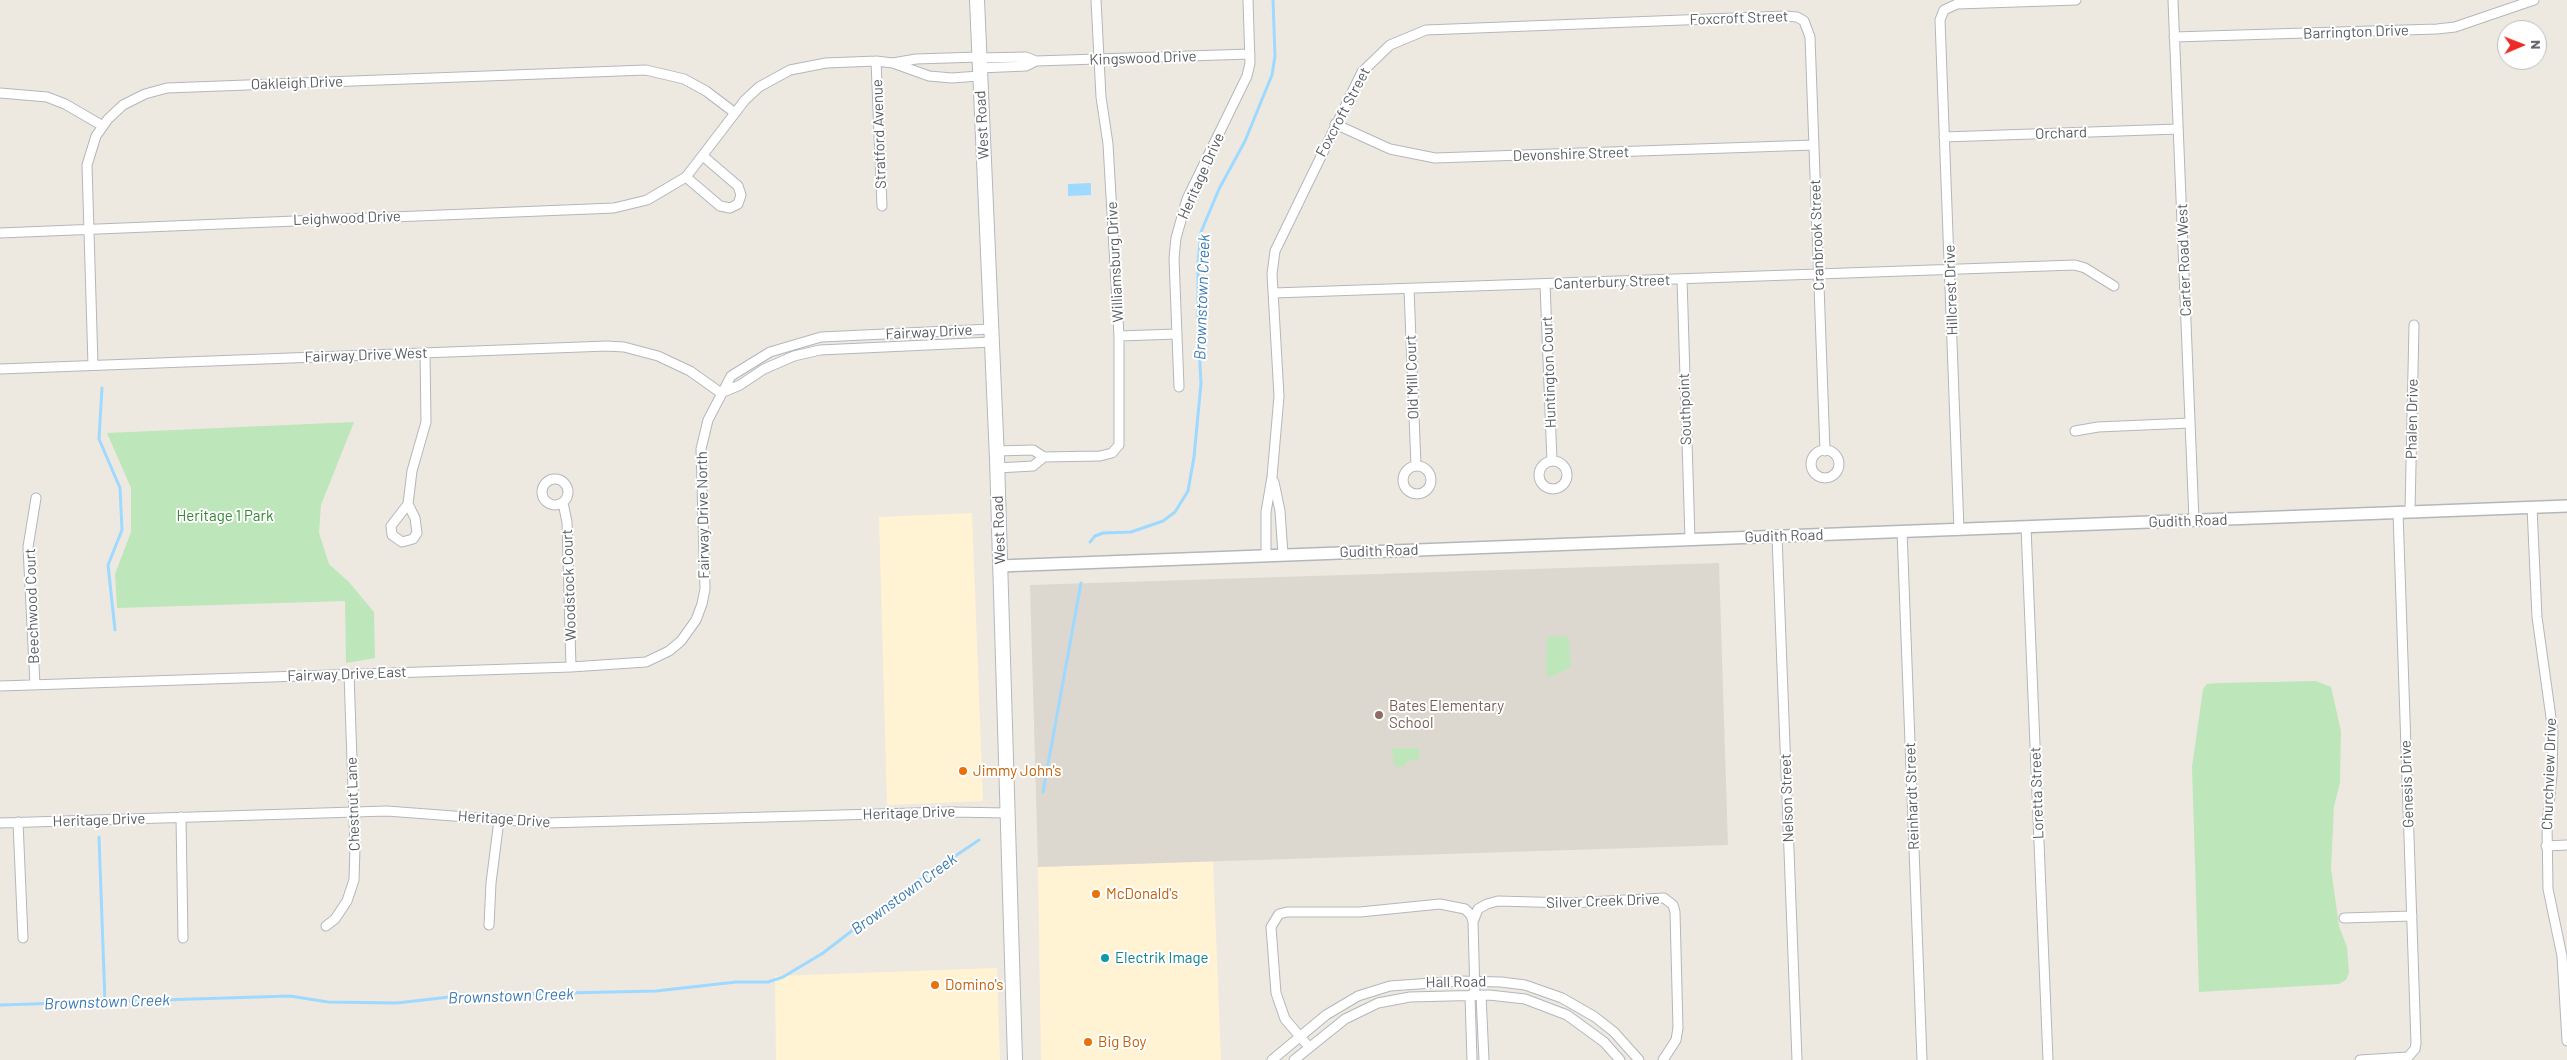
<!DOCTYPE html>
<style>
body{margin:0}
#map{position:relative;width:2567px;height:1060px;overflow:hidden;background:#ede9e0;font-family:Barlow,sans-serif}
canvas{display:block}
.north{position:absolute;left:2497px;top:20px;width:50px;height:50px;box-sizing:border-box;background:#fff;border:1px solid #bdbec0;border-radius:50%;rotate:89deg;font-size:14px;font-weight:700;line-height:20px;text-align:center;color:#595d62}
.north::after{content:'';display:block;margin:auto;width:18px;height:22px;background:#ee2c25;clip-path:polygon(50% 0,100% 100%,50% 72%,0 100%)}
</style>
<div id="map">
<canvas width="2567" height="1060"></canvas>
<div class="north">N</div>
</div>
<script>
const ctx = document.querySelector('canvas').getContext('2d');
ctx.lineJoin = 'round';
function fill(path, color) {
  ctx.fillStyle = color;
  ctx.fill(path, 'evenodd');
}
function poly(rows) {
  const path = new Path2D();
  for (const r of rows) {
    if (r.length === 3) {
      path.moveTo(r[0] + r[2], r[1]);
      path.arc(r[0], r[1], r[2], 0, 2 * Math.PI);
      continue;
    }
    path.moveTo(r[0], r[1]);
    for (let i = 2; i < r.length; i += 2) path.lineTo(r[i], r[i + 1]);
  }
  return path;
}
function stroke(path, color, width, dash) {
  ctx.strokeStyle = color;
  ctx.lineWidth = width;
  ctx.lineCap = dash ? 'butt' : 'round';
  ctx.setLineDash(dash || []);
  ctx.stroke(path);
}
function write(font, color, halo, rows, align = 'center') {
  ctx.font = font + ' Barlow,sans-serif';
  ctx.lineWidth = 4;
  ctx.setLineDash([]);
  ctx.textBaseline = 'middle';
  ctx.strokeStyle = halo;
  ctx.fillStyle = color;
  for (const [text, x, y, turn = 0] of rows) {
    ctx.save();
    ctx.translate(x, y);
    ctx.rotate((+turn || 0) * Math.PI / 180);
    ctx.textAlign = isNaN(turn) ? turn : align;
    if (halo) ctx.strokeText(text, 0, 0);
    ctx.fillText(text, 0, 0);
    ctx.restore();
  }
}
fill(poly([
 [972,513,983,801,887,805,879,517],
 [1213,861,1221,1060,1041,1060,1038,867],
 [997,968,1000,1060,776,1060,775,976]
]), '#fff3d3');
fill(poly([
 [1719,563,1728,845,1038,867,1030,585]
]), '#ddd8cf');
fill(poly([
 [354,422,321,505,319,533,329,564,349,582,374,612,375,658,346,663,345,601,117,608,115,574,131,532,131,488,107,433],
 [1547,637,1565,636,1569,640,1571,667,1553,676,1546,676],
 [2316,681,2331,687,2341,731,2340,783,2334,806,2331,868,2339,926,2347,947,2349,973,2346,980,2339,984,2199,992,2192,767,2203,689,2207,684,2220,683],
 [1393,748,1419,748,1419,757,1418,760,1407,761,1405,766,1395,767,1392,751]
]), '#bde6bb');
fill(poly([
 [1091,183,1091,195,1068,196,1068,184]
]), '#9ed9ff');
stroke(poly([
 [102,388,99,439,120,488,122,530,108,565,115,630],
 [1090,542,1095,536,1103,533,1131,532,1163,521,1175,512,1188,491,1194,457,1201,383,1198,329,1198,263,1201,232,1219,189,1245,141,1272,75,1275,56,1273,0],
 [1043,792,1081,583],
 [99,837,105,1002],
 [0,1005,290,996,328,1002,397,1003,458,996,482,997,519,994,656,991,736,982,768,982,783,977,823,953,909,887,979,840]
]), '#9ed9ff', 3);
const minor = poly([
 [2173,0,2194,520],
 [2174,37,2437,29,2455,27,2534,0],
 [979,58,1026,57,1036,61],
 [876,61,882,206],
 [893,63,916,59,979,57],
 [979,68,1026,66,1036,61,1250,54],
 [0,93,47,97,65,104,103,126],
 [1335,124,1390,149,1435,158,1814,145],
 [1944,137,2178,129],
 [686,177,720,206,730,208,738,204,741,195,738,186,703,156],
 [0,233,614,208,647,200,686,177,745,100,759,87,790,70,826,63,876,61,893,63,929,76,952,78,979,76],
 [1682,279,1690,539],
 [1545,284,1552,461],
 [1409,289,1416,466],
 [1274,293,2075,265,2085,268,2114,286],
 [1119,336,1177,334],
 [93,365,87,165,96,136,108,119,123,105,145,94,167,88,646,70,684,79,706,91,735,113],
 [0,369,607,346,624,347,658,356,690,371,721,393],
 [1179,387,1174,258,1176,238,1187,199,1247,76,1250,63,1248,0],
 [721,393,740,385,764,369,794,356,820,350,992,342],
 [2075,431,2098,427,2190,423],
 [1825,464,14],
 [996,451,1033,450,1044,457,1100,456,1112,453,1119,445,1119,336,1108,144,1101,97,1096,0],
 [1553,475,14],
 [1417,480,14],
 [997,468,1033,466,1044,457],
 [555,492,13],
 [1274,482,1280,511,1283,554],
 [563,503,567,522,571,667],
 [408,504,415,518,417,533,413,539,402,542,392,535,391,526,408,504,412,471,426,422,425,352],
 [2532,507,2537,617,2553,732,2552,775,2547,825,2548,889,2562,956,2567,1041],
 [2410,512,2414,325],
 [2026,527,2048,1060],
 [1959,530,1940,20,1944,10,1957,4,2076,0],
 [1902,531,1922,1060],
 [1777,536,1797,1060],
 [1266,555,1266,512,1272,477,1279,396,1272,274,1275,251,1362,72,1390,45,1426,30,1785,16,1797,17,1804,21,1810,37,1825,451],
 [35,685,28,547,36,498],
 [0,686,571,667,646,662,669,651,681,641,696,620,702,604,705,589,701,449,708,420,731,376,770,352,821,337,991,329],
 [181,817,183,938],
 [18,822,23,938],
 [0,823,387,811,546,823,951,812,1008,813],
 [2546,846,2567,845],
 [2344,918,2412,916],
 [489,925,491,883,499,820],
 [326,926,335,919,347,901,354,880,355,847,349,674],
 [1470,995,1472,1060],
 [1475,995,1473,922,1478,909,1487,904,1498,901,1570,903,1664,898,1673,905,1675,912,1678,1028,1676,1040,1663,1060],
 [1481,995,1484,1060],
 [1309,1047,1285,1019,1276,993,1271,927,1279,914,1287,912,1360,912,1440,904,1465,909,1471,915,1473,922],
 [1272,1060,1326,1015,1358,996,1390,986,1460,981,1501,982,1525,985,1562,998,1595,1017,1614,1032,1639,1060],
 [1294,1060,1345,1019,1378,1003,1410,997,1489,995,1525,999,1567,1015,1604,1042,1620,1060],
 [2360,1060,2408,1057,2415,1049,2416,1043,2398,512]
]);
const tertiary = poly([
 [1000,566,2567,506]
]);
const secondary = poly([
 [977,0,997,459,1015,1060]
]);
stroke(minor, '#b3b7bc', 11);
stroke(tertiary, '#b3b7bc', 14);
stroke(secondary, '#b4b8be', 16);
stroke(minor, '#fff', 9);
stroke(tertiary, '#fff', 11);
stroke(secondary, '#fff', 14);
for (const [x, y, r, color] of [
 [1379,715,5,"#8d6e63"],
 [963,771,5,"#e8710a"],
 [1096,894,5,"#e8710a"],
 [1105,958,5,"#0f9aa8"],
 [935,985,5,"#e8710a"],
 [1088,1042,5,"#e8710a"]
]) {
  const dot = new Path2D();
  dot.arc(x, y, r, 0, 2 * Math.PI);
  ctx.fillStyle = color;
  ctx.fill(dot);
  stroke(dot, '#fff', 2);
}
write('15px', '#595d62', '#fff', [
 ["Foxcroft Street",1739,18,-2],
 ["Barrington Drive",2356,32,-2],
 ["Kingswood Drive",1143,58,-2],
 ["Oakleigh Drive",297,83,-2],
 ["Foxcroft Street",1343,112,-62],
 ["West Road",982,125,-93],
 ["Orchard",2061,133,-2],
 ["Stratford Avenue",879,134,-92],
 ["Devonshire Street",1571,154,-2],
 ["Heritage Drive",1201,176,-66],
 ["Leighwood Drive",347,218,-2],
 ["Cranbrook Street",1817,235,-92],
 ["Carter Road West",2184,260,-92],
 ["Williamsburg Drive",1115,262,-93],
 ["Canterbury Street",1612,282,-2],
 ["Hillcrest Drive",1951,290,-92],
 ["Fairway Drive",929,332,-3],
 ["Fairway Drive West",366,355,-2],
 ["Huntington Court",1549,372,-92],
 ["Old Mill Court",1412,377,-92],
 ["Southpoint",1685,409,-92],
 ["Phalen Drive",2412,419,-89],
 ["Fairway Drive North",703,515,-91],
 ["Gudith Road",2188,521,-2],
 ["West Road",999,530,-92],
 ["Gudith Road",1784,536,-2],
 ["Gudith Road",1379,551,-2],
 ["Woodstock Court",569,585,-92],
 ["Beechwood Court",32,606,-92],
 ["Fairway Drive East",347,674,-2],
 ["Churchview Drive",2549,774,-88],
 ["Genesis Drive",2407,784,-92],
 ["Loretta Street",2037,793,-92],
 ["Reinhardt Street",1912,796,-92],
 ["Nelson Street",1787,798,-92],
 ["Chestnut Lane",353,804,-92],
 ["Heritage Drive",909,813,-2],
 ["Heritage Drive",504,819,4],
 ["Heritage Drive",99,820,-2],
 ["Silver Creek Drive",1603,901,-2],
 ["Hall Road",1456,982,-1]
]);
write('15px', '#338733', '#fff', [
 ["Heritage 1 Park",225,516]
]);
write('15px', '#785e54', '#fff', [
 ["Bates Elementary",1389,706],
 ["School",1389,723]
], 'left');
write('15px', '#c56008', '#fff', [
 ["Jimmy John's",973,771],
 ["McDonald's",1106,894],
 ["Domino's",945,985],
 ["Big Boy",1098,1042]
], 'left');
write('15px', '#0d838f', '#fff', [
 ["Electrik Image",1115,958]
], 'left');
write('italic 16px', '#3a7ab3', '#fff', [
 ["Brownstown Creek",1202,297,-88],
 ["Brownstown Creek",904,894,-36],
 ["Brownstown Creek",511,996,-2],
 ["Brownstown Creek",107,1002,-2]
]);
</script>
